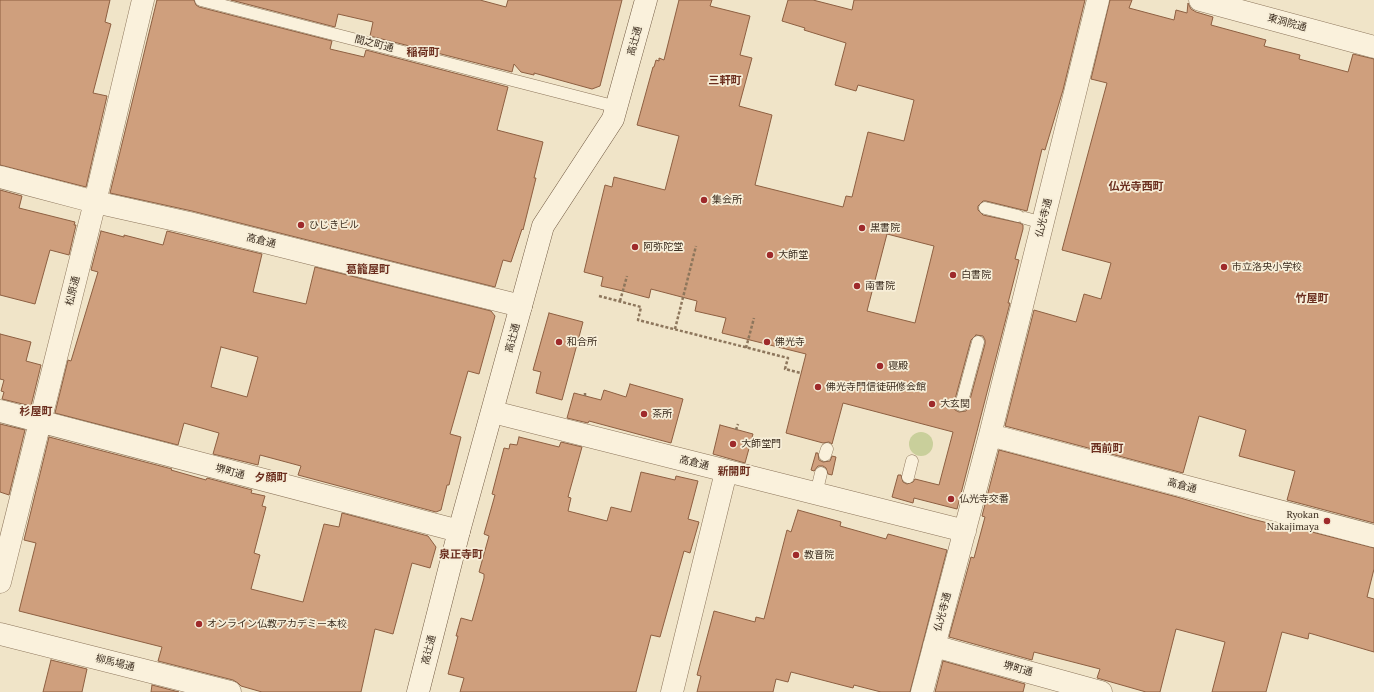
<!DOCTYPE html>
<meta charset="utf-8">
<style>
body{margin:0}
canvas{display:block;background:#f0e4c8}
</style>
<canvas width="1374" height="692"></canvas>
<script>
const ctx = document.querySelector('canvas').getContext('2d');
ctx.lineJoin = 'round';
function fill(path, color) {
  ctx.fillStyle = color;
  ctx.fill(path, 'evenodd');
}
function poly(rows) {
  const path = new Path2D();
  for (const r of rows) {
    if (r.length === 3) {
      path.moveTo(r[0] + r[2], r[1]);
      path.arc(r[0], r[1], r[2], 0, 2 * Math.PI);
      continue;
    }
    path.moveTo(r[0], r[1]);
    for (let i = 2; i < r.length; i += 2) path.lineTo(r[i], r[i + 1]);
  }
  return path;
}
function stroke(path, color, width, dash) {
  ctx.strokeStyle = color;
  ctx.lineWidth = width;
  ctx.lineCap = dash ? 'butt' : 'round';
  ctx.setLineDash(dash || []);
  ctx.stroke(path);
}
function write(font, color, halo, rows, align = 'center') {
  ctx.font = font + ' "PT Serif","Noto Sans JP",serif';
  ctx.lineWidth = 3.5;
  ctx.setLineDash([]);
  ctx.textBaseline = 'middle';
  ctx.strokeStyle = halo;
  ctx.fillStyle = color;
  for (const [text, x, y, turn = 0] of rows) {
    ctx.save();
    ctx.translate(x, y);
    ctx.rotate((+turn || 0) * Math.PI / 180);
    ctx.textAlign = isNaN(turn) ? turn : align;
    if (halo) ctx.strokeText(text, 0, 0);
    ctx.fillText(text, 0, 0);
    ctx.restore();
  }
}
fill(poly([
 [921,444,12]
]), '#c9cf9b');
const building = poly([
 [0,0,110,0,105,22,111,24,93,93,107,96,86,187,0,165,0,0],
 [157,0,194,0,196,5,199,7,332,41,330,49,364,57,366,50,508,87,497,130,543,142,534,178,536,178,523,230,522,229,511,262,503,260,495,287,192,211,110,193,157,0],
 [231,0,480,0,506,7,508,0,622,0,600,86,592,89,534,73,534,75,521,72,514,64,512,72,370,36,373,22,338,14,335,27,231,0],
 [679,0,712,0,710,6,750,16,740,55,752,58,739,106,772,115,755,185,843,207,846,196,852,197,868,132,904,141,914,100,858,85,856,91,835,85,846,43,804,30,805,28,782,21,788,0,813,0,852,10,854,0,1085,0,1063,90,1045,150,1042,149,1027,211,986,201,983,201,978,206,978,210,983,215,1020,223,1023,225,1023,229,1015,259,1019,260,1008,303,1010,303,957,509,914,498,913,503,892,497,898,475,901,475,903,482,907,484,913,482,915,479,939,485,953,432,843,403,832,444,829,442,823,443,786,433,806,354,722,333,726,318,695,311,697,301,651,289,649,298,623,291,601,286,603,277,584,272,605,185,612,187,614,177,665,190,679,136,637,125,653,67,654,67,656,60,659,61,659,58,664,60,679,0],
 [887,234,934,246,915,323,867,311,887,234],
 [976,335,983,336,985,340,985,344,968,407,966,411,959,412,955,410,954,403,971,340,976,335],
 [1110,0,1132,0,1129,8,1174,20,1176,10,1187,13,1188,3,1191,9,1196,12,1213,17,1211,25,1266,40,1264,46,1300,55,1299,59,1348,72,1353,54,1374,59,1374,523,1287,500,1295,471,1239,456,1246,430,1199,416,1183,473,1005,426,1034,310,1076,322,1084,294,1101,299,1111,263,1062,250,1107,83,1091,79,1110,0],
 [0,190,22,196,19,208,75,222,74,225,76,225,69,255,50,250,35,304,0,295,0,190],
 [101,231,124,237,124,235,163,245,167,231,262,254,253,292,306,304,315,267,491,311,495,316,479,374,468,371,450,434,461,437,449,485,447,485,441,510,436,512,298,475,301,466,260,455,258,465,213,454,219,433,184,423,178,445,55,413,68,360,71,361,98,272,91,270,101,231],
 [221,347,258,357,247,397,211,387,221,347],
 [549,313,583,322,562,400,536,393,541,372,533,370,549,313],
 [0,334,31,342,26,361,41,365,31,406,2,399,4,392,1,391,4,380,0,379,0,334],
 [630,384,683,399,671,443,589,421,588,423,567,418,574,393,601,400,604,390,626,397,630,384],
 [0,424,25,430,9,495,0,492,0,424],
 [720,425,753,434,745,463,713,454,720,425],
 [49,437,172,469,171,470,206,480,207,478,252,490,251,493,265,496,262,506,266,507,254,553,260,555,251,589,303,602,324,524,339,527,342,513,428,536,436,547,430,568,412,563,393,634,375,629,361,692,262,692,241,686,238,683,233,680,158,661,162,647,19,611,36,543,24,540,49,437],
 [519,437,559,447,561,442,582,447,568,497,571,498,568,511,607,521,611,507,631,512,641,472,675,480,676,476,698,481,688,519,699,522,690,553,684,551,660,637,651,635,636,692,460,692,464,678,448,674,458,636,456,636,461,618,472,621,484,578,484,574,479,572,489,536,484,534,495,495,492,494,504,448,509,449,510,444,517,445,519,437],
 [999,450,1177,497,1252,519,1280,526,1281,524,1374,548,1374,569,1367,597,1374,599,1374,652,1309,633,1308,639,1282,632,1266,692,1212,692,1225,642,1176,629,1160,692,1146,692,1097,678,1100,669,1034,652,1032,660,949,637,971,557,974,558,985,517,982,516,999,450],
 [816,453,818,453,819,460,823,462,830,461,832,456,836,457,832,475,828,474,826,468,823,466,818,466,814,471,811,470,816,453],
 [798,510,841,522,840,526,886,539,888,534,947,550,910,692,881,692,854,685,853,688,791,672,788,682,776,679,773,692,697,692,701,676,697,675,714,611,755,622,756,617,764,619,787,530,791,532,798,510],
 [51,660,87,669,82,692,43,692,51,660],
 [943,661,1025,684,1023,692,935,692,943,661],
 [152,685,179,692,151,692,152,685]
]);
fill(building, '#cf9f7d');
stroke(building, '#8d5f41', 1);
const lane = poly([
 [201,0,617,107],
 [985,208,1018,216],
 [1025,218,1043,223],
 [961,405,978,342],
 [825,455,827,449],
 [908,477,912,461],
 [816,494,821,473]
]);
const street = poly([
 [1200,0,1374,47],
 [0,177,95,202,189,223,521,306],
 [0,411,459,531],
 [493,412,965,531],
 [990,435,1374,536],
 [0,582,95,202,143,0],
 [0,634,230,692],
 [934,646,1101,692],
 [672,692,726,472],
 [922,692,990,435,1098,0]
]);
const secondary = poly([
 [418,692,459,531,543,226,613,119,646,0]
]);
stroke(lane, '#8d765c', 13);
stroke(street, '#8d765c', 23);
stroke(secondary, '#6f573f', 23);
stroke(poly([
 [599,296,641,307,638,320,788,358,785,369,801,373],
 [620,301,627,276],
 [675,329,696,246],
 [746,348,754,318],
 [585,396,585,393],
 [736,430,738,424]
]), '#8d765c', 2.5, [3, 2]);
stroke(lane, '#faf1dc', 12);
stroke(street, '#faf1dc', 22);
stroke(secondary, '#faf1dc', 22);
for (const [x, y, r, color] of [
 [704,200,4,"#9e2a2b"],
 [301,225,4,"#9e2a2b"],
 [862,228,4,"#9e2a2b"],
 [635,247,4,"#9e2a2b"],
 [770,255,4,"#9e2a2b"],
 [1224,267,4,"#9e2a2b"],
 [953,275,4,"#9e2a2b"],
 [857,286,4,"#9e2a2b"],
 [559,342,4,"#9e2a2b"],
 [767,342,4,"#9e2a2b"],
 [880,366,4,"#9e2a2b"],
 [818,387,4,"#9e2a2b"],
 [932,404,4,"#9e2a2b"],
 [644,414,4,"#9e2a2b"],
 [733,444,4,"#9e2a2b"],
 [951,499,4,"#9e2a2b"],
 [1327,521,4,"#9e2a2b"],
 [796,555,4,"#9e2a2b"],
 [199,624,4,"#9e2a2b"]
]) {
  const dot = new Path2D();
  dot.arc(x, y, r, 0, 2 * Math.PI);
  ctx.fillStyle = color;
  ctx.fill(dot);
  stroke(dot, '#f7eed8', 1.5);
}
write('10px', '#3d2e20', '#f7eed8', [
 ["東洞院通",1287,23,15],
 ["高辻通",635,41,-75],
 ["間之町通",374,44,14],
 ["仏光寺通",1044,218,-76],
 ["高倉通",261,241,14],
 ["松原通",73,291,-76],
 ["高辻通",513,338,-75],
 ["高倉通",694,463,14],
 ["堺町通",230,472,15],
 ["高倉通",1182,486,15],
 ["仏光寺通",943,612,-75],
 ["高辻通",429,650,-76],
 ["柳馬場通",115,663,14],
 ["堺町通",1018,669,15]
]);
write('10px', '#3d2e20', '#f7eed8', [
 ["集会所",712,200],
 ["ひじきビル",309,225],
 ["黒書院",870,228],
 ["阿弥陀堂",643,247],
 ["大師堂",778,255],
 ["市立洛央小学校",1232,267],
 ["白書院",961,275],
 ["南書院",865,286],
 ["和合所",567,342],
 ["佛光寺",775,342],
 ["寝殿",888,366],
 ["佛光寺門信徒研修会館",826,387],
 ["大玄関",940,404],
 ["茶所",652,414],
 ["大師堂門",741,444],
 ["仏光寺交番",959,499],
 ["Ryokan",1319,515,"right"],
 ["Nakajimaya",1319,527,"right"],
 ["教音院",804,555],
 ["オンライン仏教アカデミー本校",207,624]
], 'left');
write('bold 11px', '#6b2e1e', '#f7eed8', [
 ["稲荷町",423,53],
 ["三軒町",725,81],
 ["仏光寺西町",1136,187],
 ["葛籠屋町",368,270],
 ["竹屋町",1312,299],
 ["杉屋町",36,412],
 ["西前町",1107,449],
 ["新開町",734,472],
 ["夕顔町",271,478],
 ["泉正寺町",461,555]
]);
</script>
